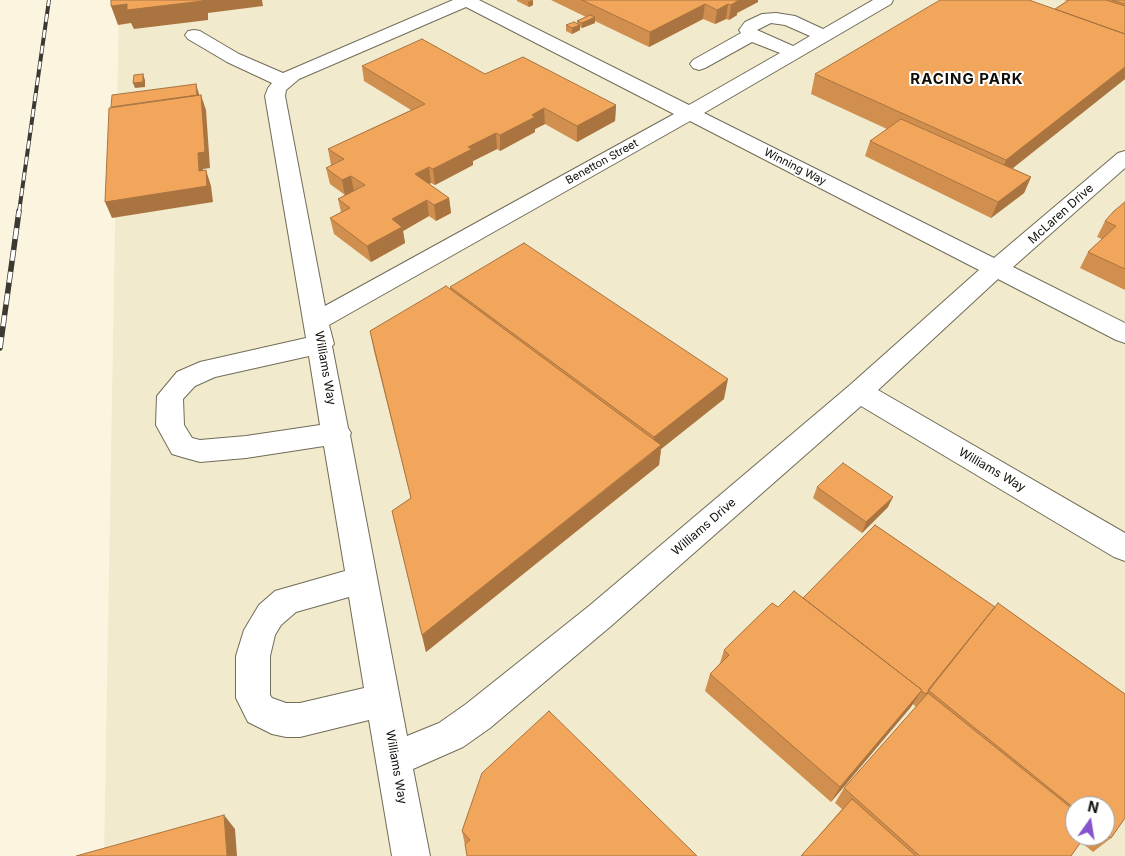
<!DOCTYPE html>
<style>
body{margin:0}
#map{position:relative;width:1125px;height:856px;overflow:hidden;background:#fbf5df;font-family:Inter,sans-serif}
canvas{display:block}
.north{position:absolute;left:1065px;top:796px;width:50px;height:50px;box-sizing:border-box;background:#fff;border:1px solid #9f9f9c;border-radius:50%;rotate:13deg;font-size:14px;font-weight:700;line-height:20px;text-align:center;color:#100e07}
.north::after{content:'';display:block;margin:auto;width:18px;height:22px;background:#8753cc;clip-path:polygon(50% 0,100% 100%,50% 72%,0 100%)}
</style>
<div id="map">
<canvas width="1125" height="856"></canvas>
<div class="north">N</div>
</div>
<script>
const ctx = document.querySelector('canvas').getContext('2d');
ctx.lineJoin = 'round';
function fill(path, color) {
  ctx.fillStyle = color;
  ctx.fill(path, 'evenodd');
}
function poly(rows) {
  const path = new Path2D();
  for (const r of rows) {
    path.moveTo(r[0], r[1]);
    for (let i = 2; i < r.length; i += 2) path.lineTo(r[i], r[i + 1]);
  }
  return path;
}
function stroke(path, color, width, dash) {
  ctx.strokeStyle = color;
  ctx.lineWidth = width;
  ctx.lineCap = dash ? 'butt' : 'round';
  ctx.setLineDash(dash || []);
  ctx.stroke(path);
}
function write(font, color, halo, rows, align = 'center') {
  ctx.font = font + ' Inter,sans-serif';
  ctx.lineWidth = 4;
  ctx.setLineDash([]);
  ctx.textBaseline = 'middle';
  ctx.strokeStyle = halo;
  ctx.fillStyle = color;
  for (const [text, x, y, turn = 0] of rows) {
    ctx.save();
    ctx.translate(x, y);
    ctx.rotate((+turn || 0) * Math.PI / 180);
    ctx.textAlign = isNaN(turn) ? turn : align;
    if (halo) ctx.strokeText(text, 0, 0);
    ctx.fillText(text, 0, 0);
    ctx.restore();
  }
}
fill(poly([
 [119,0,1125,0,1125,856,104,856],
 [1075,806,1105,806,1105,836,1075,836]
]), '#f1eacc');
const minor = poly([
 [453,0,479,0,689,105,780,53,752,42,705,68,699,70,693,68,690,64,693,60,741,33,739,30,745,22,762,14,776,13,795,16,823,29,873,0,893,0,891,4,704,113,994,258,1118,153,1125,151,1125,168,1013,267,1125,323,1125,343,1116,340,998,279,878,390,1125,533,1125,561,1114,557,861,406,611,626,490,728,463,747,413,769,430,856,392,856,369,720,300,737,286,737,272,734,248,722,236,698,236,656,244,630,259,605,275,591,345,571,324,446,246,458,200,462,182,457,172,454,156,425,157,396,177,372,200,362,306,338,265,96,268,88,272,83,227,62,188,39,185,35,188,31,194,30,200,31,239,54,283,73,453,0],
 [466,7,674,114,325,306,285,96,286,90,299,79,466,7],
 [771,23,785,25,810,36,793,46,757,30,771,23],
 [690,121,979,270,850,385,589,606,466,704,439,723,407,736,350,435,351,433,348,428,332,346,334,344,329,325,690,121],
 [309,356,320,425,246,436,200,440,192,438,184,425,183,399,195,386,215,377,309,356],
 [349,597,364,688,300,703,286,703,272,698,270,695,270,656,275,635,281,625,296,612,349,597]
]);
stroke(minor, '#716c58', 2);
fill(minor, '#fff');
const railFar1 = poly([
 [19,212,49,0]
]);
const rail = poly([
 [0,348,19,211]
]);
stroke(railFar1, '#3c3930', 4);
stroke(rail, '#3c3930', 5.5);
stroke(railFar1, '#fff', 2.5, [8]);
stroke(rail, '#fff', 4, [11]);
fill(poly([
 [517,0,533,0,533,5,529,7,517,1],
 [551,0,758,0,758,2,737,13,737,15,729,20,726,19,715,24,703,19,649,47,595,21,595,23,582,28,580,27,580,30,572,34,566,31,566,25,577,24,577,21,586,17],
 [1064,0,1125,0,1125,79,1012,168,1031,177,1024,193,991,218,865,156,870,141,887,129,811,94,815,74,1055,9,1067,1],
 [362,66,485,74,616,105,615,121,577,142,545,124,535,129,535,132,500,151,497,149,473,161,473,165,435,185,431,183,429,184,449,198,451,213,436,221,429,216,403,231,405,243,371,262,334,234,330,218,341,212,338,199,345,195,330,184,326,168,332,165,331,165,328,149,411,110,364,81],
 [1125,202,1125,290,1080,268,1088,252,1102,239,1097,237,1105,221],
 [450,287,724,399,661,449,659,465,426,652,392,511,411,498,374,351,370,331,450,289],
 [817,487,888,507,862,533,813,498],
 [875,525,995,607,998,603,1125,694,1125,818,1111,838,1093,852,1081,842,1071,856,801,856,842,809,835,803,844,788,916,707,913,704,831,802,705,691,710,674,720,663,724,650,772,603,778,607,794,591,803,598],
 [1075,806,1105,806,1105,836,1075,836],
 [462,831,697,856,465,845]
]), '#d08f4f');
fill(poly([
 [203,0,262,0,263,6,208,13,208,20,134,29,131,23,118,25,111,6,127,4],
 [533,0,533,5,529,7,528,2],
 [737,0,758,0,758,2,737,13,737,15,729,20,731,5],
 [705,4,703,19,649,47,650,32],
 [728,4,726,19,715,24,717,10],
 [595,17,595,23,582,28,582,23],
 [580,25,580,30,572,34,572,28],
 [1125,67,1125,79,998,180,1006,160],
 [143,74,145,80,145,87,135,88,133,83],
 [196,84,199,94,201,110,115,122],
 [201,95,206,110,210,168,203,169,204,186,206,170,211,186,213,202,112,218,105,202,199,171,198,153],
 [616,105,615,121,577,142,577,126],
 [544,108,545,124,535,129,535,132,500,151,500,135,532,115],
 [496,133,497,149,473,161,473,165,435,185,433,169,468,147],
 [429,167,431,183,417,190,415,174],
 [351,176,354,192,345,196,342,180],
 [1031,177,1024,193,991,218,998,202],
 [449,198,451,213,436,221,434,205],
 [427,200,429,216,403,231,405,243,371,262,367,246,392,219],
 [728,379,724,399,661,449,659,465,426,652,422,635,652,453,654,437],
 [893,497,888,507,862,533,866,522],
 [922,690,911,707,831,802,840,787],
 [224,815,235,829,237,856,227,856]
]), '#a97440');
const building = poly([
 [111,0,203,0,203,1,127,10,127,4,111,6,111,0],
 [582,0,739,0,731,5,728,4,717,10,705,4,650,32,582,0],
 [940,0,1029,0,1125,34,1125,67,1006,160,815,74,940,0],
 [1069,0,1106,0,1125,6,1125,34,1055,9,1069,0],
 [1112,0,1125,0,1125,4,1112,0],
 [590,15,595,17,582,23,577,21,590,15],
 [574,22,580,25,572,28,566,25,574,22],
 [422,39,485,74,523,57,616,105,577,126,544,108,532,115,535,117,500,135,496,133,468,147,472,149,433,169,429,167,415,174,449,198,434,205,427,200,392,219,402,227,367,246,330,218,350,208,338,199,365,185,351,176,342,180,326,168,344,159,328,149,425,104,362,66,422,39],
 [143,74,143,82,133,83,134,75,143,74],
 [196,84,197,95,111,107,112,95,196,84],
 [201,95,205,152,198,153,199,171,206,170,207,186,105,202,109,108,201,95],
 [901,119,1031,177,998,202,870,141,901,119],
 [1125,202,1125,269,1088,252,1116,226,1105,221,1114,211,1125,202],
 [524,243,728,379,654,437,450,287,524,243],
 [446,286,661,445,422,635,392,511,411,498,370,331,446,286],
 [843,463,893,497,866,522,817,487,843,463],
 [875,525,995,607,926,694,921,691,922,690,803,598,875,525],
 [794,591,922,690,840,787,710,674,729,655,724,650,772,603,778,607,794,591],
 [998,603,1125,694,1125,818,1111,838,1105,833,1105,806,1075,806,1075,809,928,690,998,603],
 [928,693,1075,811,1075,836,1085,836,1071,856,920,856,844,788,928,693],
 [549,711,697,856,467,856,465,844,470,840,462,831,482,773,549,711],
 [852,799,916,856,801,856,852,799],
 [224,815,227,856,76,856,224,815]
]);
fill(building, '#f2a65c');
stroke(building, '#a97440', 1);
write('11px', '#100e07', '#fff', [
 ["Benetton Street",602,162,-29],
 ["Winning Way",795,167,27]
]);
write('12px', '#100e07', '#fff', [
 ["McLaren Drive",1061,214,-42],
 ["Williams Way",325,368,80],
 ["Williams Way",992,470,30],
 ["Williams Drive",704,527,-41],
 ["Williams Way",396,767,80]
]);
ctx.letterSpacing = '1px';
write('bold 15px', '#100e07', '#fff', [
 ["RACING PARK",967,79]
]);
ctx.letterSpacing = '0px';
</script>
